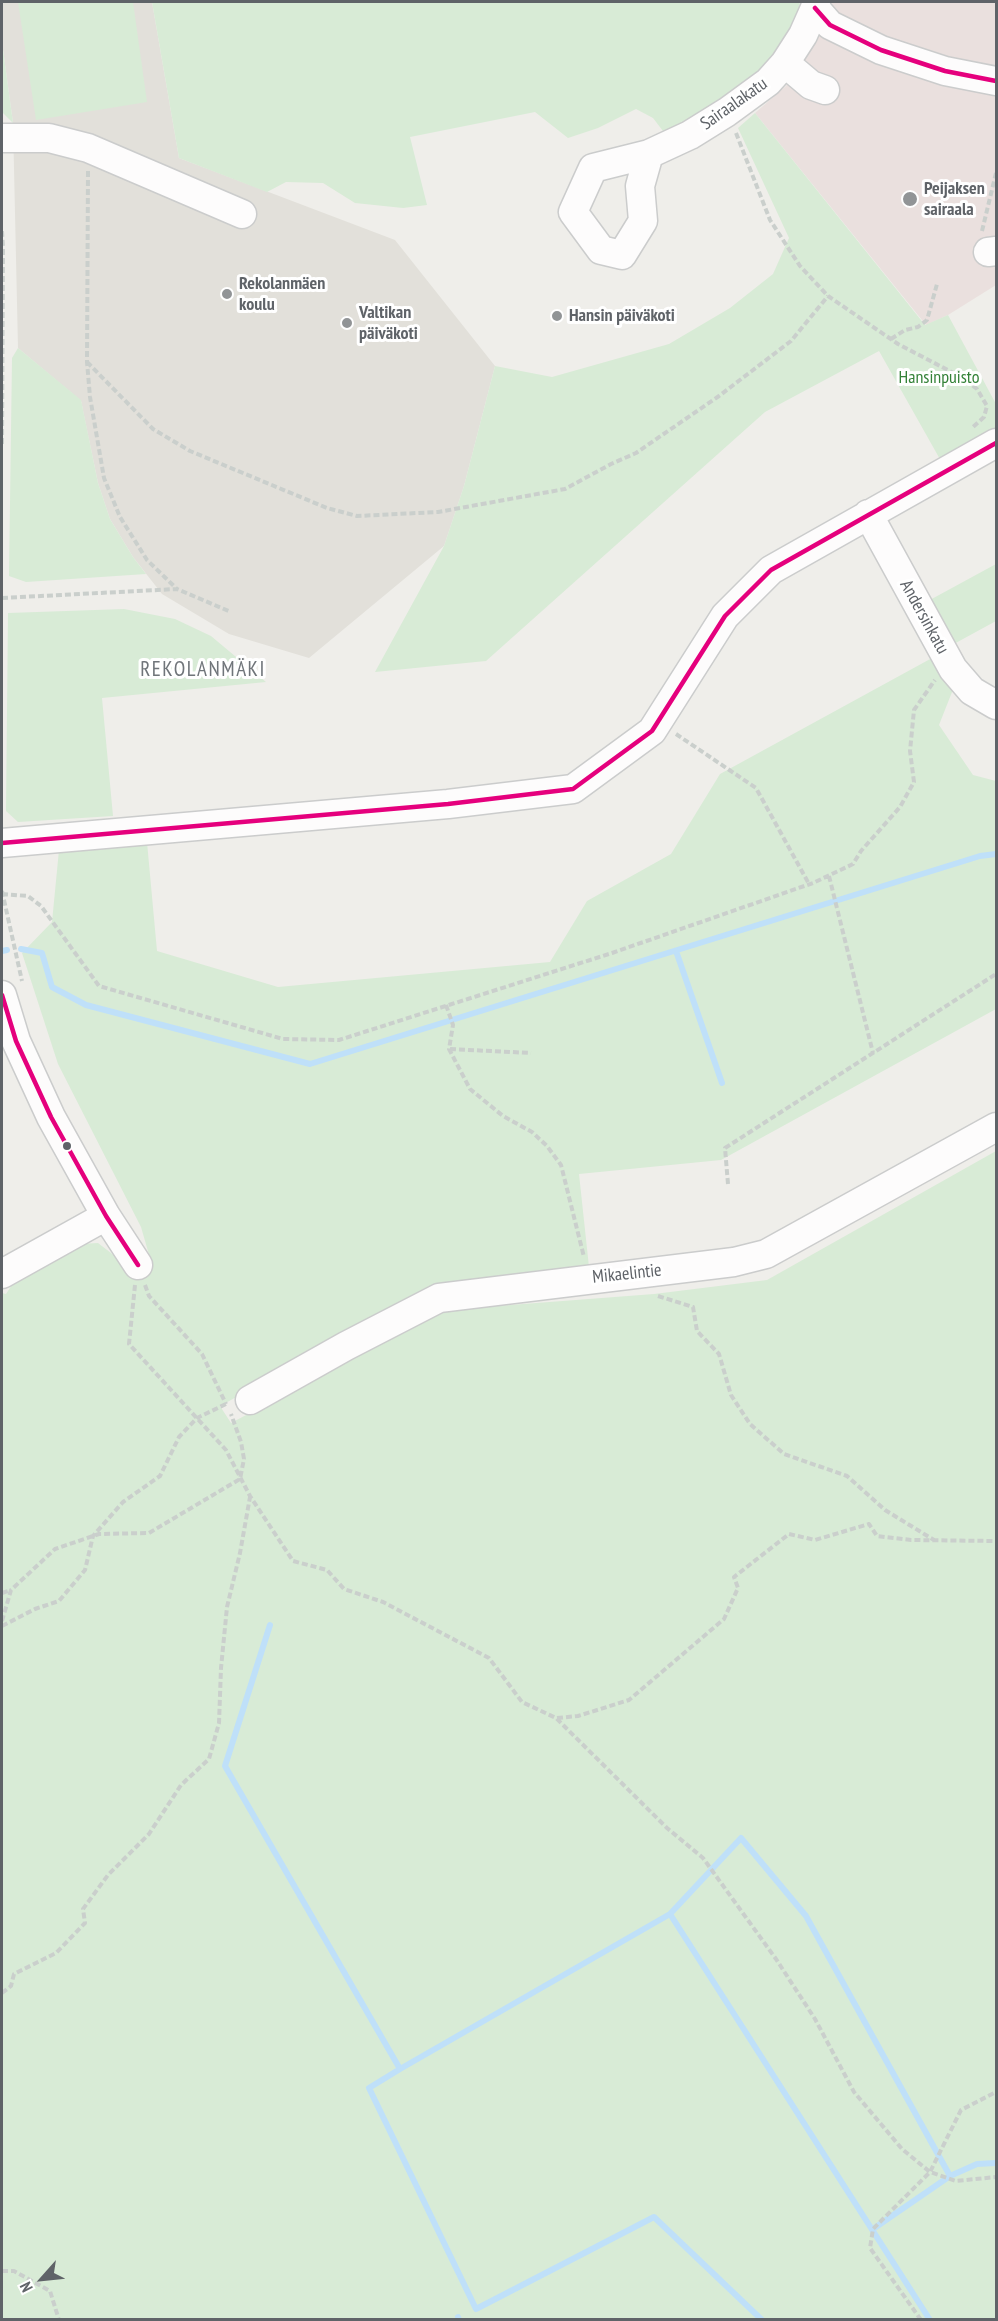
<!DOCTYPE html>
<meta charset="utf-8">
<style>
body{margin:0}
#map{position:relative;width:998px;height:2321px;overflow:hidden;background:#efeeea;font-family:"PT Sans Narrow",sans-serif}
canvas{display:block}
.frame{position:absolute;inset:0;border:3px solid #5f6368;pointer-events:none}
.north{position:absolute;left:12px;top:2249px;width:60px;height:60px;-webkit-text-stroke:4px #fff;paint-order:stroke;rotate:243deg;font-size:16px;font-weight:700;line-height:24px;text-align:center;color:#5f6368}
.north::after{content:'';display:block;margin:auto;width:21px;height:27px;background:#5f6368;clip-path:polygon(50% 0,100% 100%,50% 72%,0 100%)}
</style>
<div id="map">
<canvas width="998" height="2321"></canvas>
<div class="frame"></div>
<div class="north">N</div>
</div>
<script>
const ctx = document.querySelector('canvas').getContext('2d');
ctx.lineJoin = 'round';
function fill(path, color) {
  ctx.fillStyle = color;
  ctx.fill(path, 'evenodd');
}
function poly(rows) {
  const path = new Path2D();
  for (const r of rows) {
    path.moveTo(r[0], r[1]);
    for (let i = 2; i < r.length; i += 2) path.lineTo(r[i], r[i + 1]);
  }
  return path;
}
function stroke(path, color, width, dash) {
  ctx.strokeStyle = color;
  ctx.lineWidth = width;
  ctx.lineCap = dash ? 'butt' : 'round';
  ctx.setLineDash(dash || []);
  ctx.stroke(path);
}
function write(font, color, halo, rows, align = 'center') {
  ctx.font = font + ' "PT Sans Narrow",sans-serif';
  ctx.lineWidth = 6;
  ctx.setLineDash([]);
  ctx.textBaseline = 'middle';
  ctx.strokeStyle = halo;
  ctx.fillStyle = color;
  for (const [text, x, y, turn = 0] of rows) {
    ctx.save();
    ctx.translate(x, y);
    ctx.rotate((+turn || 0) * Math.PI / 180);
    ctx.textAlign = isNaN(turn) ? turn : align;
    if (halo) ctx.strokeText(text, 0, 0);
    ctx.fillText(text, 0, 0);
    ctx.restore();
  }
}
fill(poly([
 [2,2,152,2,179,158,395,240,495,366,464,486,444,546,309,658,229,634,162,594,133,557,110,519,98,483,81,401,18,348,13,123,2,42]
]), '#e2e0da');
fill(poly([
 [830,2,996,2,996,285,948,315,926,325,755,113,786,86,821,34]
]), '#eae0de');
fill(poly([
 [18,2,133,2,147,102,36,120],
 [152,2,800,2,794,33,764,73,666,135,653,118,636,109,598,128,568,138,535,112,410,137,427,205,403,208,355,203,323,183,286,182,267,192,179,158],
 [2,42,13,123,2,112],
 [755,113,925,325,948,315,996,404,996,433,941,461,879,351,765,412,486,661,375,672,444,546,464,486,495,366,552,377,669,344,730,308,773,274,789,238,738,128],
 [18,348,81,400,98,483,110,519,133,557,146,574,26,582,9,576,12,358],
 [996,564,996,621,952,645,928,601],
 [124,609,175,619,211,636,266,682,102,698,113,816,18,822,6,811,8,613],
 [932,658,954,687,939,725,973,775,996,781,996,1009,721,1160,579,1174,589,1267,432,1290,220,1406,231,1423,445,1310,654,1294,767,1280,996,1151,996,2319,2,2319,2,1293,6,1294,15,1280,80,1244,98,1243,137,1273,152,1265,141,1227,58,1064,22,953,52,922,59,850,147,842,157,951,278,987,550,962,587,901,671,854,720,774]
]), '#d8ebd6');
stroke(poly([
 [21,949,42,953,52,987,86,1005,310,1064,980,856,996,854],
 [2,951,7,950],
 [676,951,722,1083],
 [270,1625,225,1766,400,2069,670,1914,930,2320],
 [670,1914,741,1838,806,1916,950,2176],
 [400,2069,369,2088,476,2309,654,2217,762,2320],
 [873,2229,950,2176,977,2164,996,2163],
 [458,2317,459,2320]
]), '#bfe0f9', 6);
const minor = poly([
 [815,8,830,25,881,50,945,71,996,81],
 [785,63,811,85,825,90],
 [2,138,49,138,88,148,242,214],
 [649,154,640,186,643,221,622,255,601,250,573,212,593,168,649,154,690,135,727,112,768,82,785,63,803,35,815,8,816,2],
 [988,252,996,251],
 [868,514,953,669,972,691,996,705],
 [2,843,448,804,573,789,652,731,725,616,771,570,996,443],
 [2,995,16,1041,51,1117,106,1216,138,1265],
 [2,1274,106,1216],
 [250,1400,346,1346,439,1298,734,1262,766,1254,996,1127]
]);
stroke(minor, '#cbcccc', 31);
stroke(poly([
 [736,133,770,220,800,266,828,296,898,344,963,378,977,389,987,406,984,417,973,427],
 [88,171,87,362,90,397,104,478,120,517,147,560,177,589],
 [2,231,3,247,2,445],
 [982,231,996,173],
 [891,339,905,330,918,327,927,320,937,284],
 [87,362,153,429,190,451,327,508,357,516,438,512,565,489,611,464,636,453,719,396,791,341,828,296],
 [2,598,177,589,231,612],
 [676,734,756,788,809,884],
 [829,876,873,1053],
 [2,891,22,981],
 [2,894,28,896,41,906,99,986,283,1039,339,1040,612,953,813,883,853,864,861,851,900,807,914,782,910,751,914,710,935,680],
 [446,1005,453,1025,449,1049,470,1089,503,1116,532,1132,547,1146,561,1165,584,1257],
 [450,1049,531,1053],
 [728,1184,725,1148,996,974],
 [135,1285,129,1344,226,1450,250,1496,293,1561,327,1570,344,1589,383,1602,489,1658,522,1702,556,1718,667,1828,703,1858,776,1959,815,2019,854,2092,902,2149,930,2172,956,2181,996,2177],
 [145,1285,149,1296,202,1354,226,1404],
 [658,1296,693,1307,697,1331,719,1354,731,1395,750,1424,784,1454,847,1476,885,1510,934,1540],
 [2,1593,11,1590],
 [2,1621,11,1590,55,1549,99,1534,149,1533,240,1479,244,1459,241,1442,231,1414],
 [2,1626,35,1609,59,1601,85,1570,93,1536,123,1502,160,1476,179,1437,197,1418,226,1404],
 [557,1718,578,1716,629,1700,724,1619,738,1588,734,1577,789,1534,815,1540,869,1524,877,1536,911,1540,996,1541],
 [2,1993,11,1986,14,1974,56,1953,85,1923,83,1909,108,1875,149,1834,181,1785,209,1759,219,1723,221,1668,227,1607,240,1553,250,1497],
 [2,2271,14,2271,50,2291,59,2320],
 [921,2320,870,2248,873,2229,930,2172,961,2110,996,2092]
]), '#cacfcc', 4, [6, 3]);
stroke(minor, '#fdfcfc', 28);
stroke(poly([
 [815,8,830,25,881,50,945,71,996,81],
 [2,843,448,804,573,789,652,731,725,616,771,570,996,443],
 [2,995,16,1041,51,1117,106,1216,138,1265]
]), '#e5007d', 4.5);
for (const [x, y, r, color] of [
 [910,199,8,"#919496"],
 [227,294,6,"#919496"],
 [557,316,6,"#919496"],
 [347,323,6,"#919496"],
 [67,1146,5,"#5f6368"]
]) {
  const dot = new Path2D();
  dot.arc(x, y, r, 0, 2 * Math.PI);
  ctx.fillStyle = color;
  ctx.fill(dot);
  stroke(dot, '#fff', 2);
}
write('18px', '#5f6368', '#fff', [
 ["Sairaalakatu",734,104,-35],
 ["Andersinkatu",924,617,61],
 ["Mikaelintie",627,1274,-6]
]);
write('bold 18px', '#5f6368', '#fff', [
 ["Peijaksen",924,189],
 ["sairaala",924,210],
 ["Rekolanmäen",239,284],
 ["koulu",239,305],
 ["Valtikan",359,313],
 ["päiväkoti",359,334],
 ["Hansin päiväkoti",569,316]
], 'left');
write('18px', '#348238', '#fff', [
 ["Hansinpuisto",939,378]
]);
ctx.letterSpacing = '1.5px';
write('21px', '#70757a', '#fff', [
 ["REKOLANMÄKI",203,670]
]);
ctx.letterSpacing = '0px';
</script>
